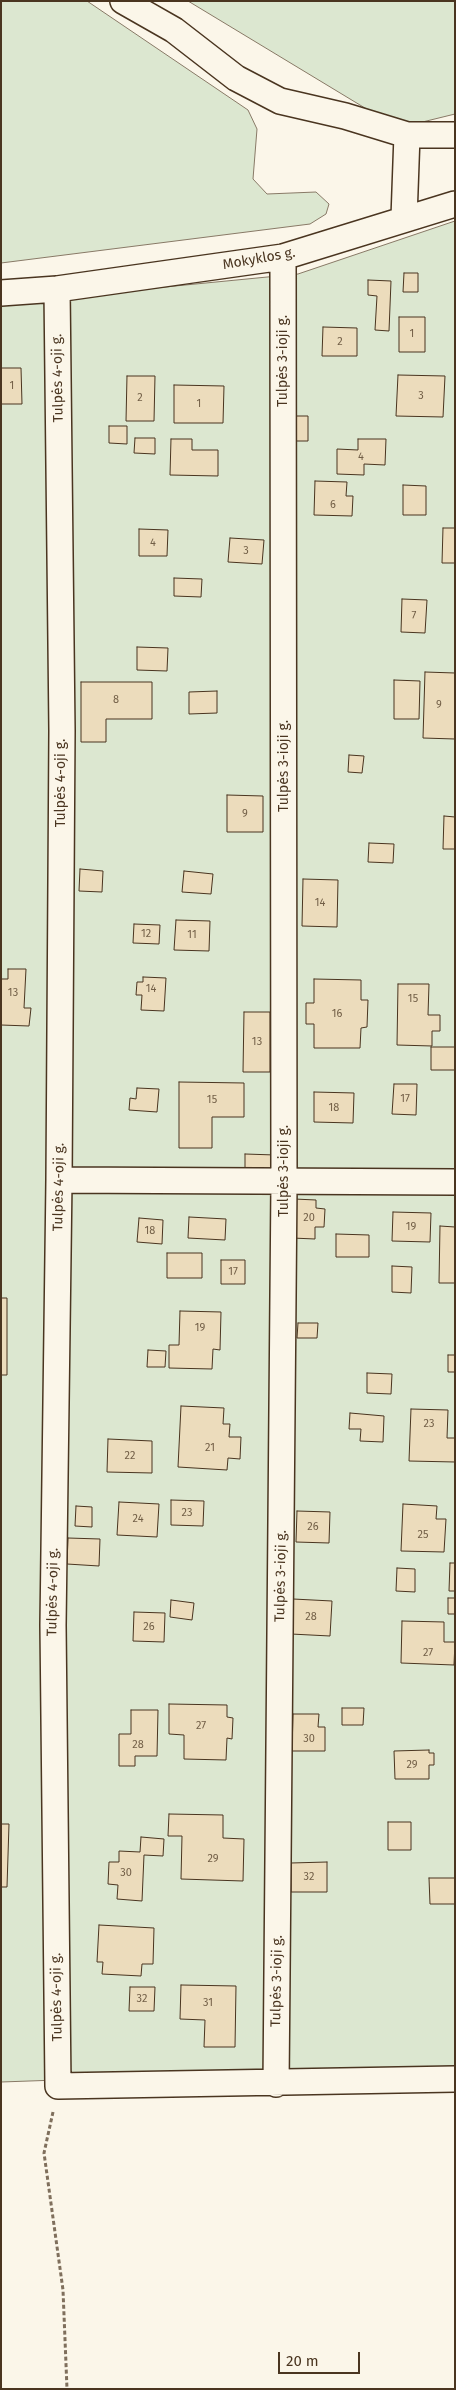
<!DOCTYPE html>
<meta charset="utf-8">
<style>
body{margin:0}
#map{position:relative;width:456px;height:2390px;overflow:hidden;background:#fbf6e9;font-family:"Fira Sans",sans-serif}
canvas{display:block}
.frame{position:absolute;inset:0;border:2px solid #4a3520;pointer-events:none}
.scale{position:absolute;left:278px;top:2352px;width:82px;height:22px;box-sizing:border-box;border:2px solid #4a3520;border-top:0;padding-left:6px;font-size:15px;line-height:18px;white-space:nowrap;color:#4a3520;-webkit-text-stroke:4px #fbf6e9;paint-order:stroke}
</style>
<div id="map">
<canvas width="456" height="2390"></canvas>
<div class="frame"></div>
<div class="scale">20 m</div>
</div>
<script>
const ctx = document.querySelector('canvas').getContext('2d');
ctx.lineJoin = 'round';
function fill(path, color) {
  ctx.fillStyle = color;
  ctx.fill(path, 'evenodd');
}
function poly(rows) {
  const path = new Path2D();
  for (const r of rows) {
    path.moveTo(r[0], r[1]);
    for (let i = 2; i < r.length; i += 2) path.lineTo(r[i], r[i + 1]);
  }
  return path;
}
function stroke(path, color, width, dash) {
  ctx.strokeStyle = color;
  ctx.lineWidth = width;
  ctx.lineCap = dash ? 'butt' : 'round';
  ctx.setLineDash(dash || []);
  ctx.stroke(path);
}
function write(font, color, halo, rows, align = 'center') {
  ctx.font = font + ' "Fira Sans",sans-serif';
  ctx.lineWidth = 4;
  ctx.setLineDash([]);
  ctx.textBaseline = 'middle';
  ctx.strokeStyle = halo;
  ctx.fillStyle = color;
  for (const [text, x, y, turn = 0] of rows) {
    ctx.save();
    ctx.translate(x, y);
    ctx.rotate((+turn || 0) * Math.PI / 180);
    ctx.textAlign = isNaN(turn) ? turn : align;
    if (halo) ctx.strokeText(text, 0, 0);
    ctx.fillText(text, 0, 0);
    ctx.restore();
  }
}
const green = poly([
 [1,1,87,1,248,110,257,129,253,179,267,194,316,192,329,204,326,214,310,224,1,263,1,1],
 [188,1,455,1,455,114,398,128,188,1],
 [455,221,455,2066,1,2082,1,303,298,274,455,221]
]);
fill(green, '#dce7d0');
stroke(green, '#887966', 1);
const building = poly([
 [404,273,418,273,418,292,403,292,404,273],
 [368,280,391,281,389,331,375,330,377,296,368,295,368,280],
 [399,317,425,317,425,352,399,352,399,317],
 [323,327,357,328,357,356,322,356,323,327],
 [1,368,21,368,22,404,1,404,1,368],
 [398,375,445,376,443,417,396,416,398,375],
 [127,376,155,376,154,421,126,421,127,376],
 [174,385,224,386,223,423,174,423,174,385],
 [292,416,308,416,308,441,292,441,292,416],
 [109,426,127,426,127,444,109,443,109,426],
 [135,438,155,438,155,454,134,453,135,438],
 [171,439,192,439,192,450,218,450,218,476,170,475,171,439],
 [358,439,386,439,385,465,364,464,364,475,337,474,337,449,358,450,358,439],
 [315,481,347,482,346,496,353,496,352,516,314,515,315,481],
 [403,485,426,486,426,515,403,515,403,485],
 [443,528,455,528,455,563,442,563,443,528],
 [139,529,168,530,167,556,139,556,139,529],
 [230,538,264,540,262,564,228,562,230,538],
 [174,578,202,579,201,597,174,596,174,578],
 [402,599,427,600,425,633,401,632,402,599],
 [137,647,168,648,167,671,137,670,137,647],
 [425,672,455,673,455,739,423,738,425,672],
 [394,680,420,681,419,719,394,719,394,680],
 [81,682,152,682,152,719,106,719,106,742,81,742,81,682],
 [217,691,217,713,189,714,189,692,217,691],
 [349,755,364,756,362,773,348,772,349,755],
 [227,795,263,796,263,832,227,832,227,795],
 [444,816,455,817,455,849,443,849,444,816],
 [369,843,394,844,393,863,368,862,369,843],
 [80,869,103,871,102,892,79,891,80,869],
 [184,871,213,874,211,894,182,892,184,871],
 [303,879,338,880,337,927,302,926,303,879],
 [176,920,210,921,209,951,174,950,176,920],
 [134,924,160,925,159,944,133,943,134,924],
 [8,969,26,969,24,1008,31,1008,29,1026,1,1025,1,979,8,979,8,969],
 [143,977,166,978,164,1011,141,1010,142,995,136,995,137,982,143,982,143,977],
 [314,979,361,980,361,1000,368,1000,367,1027,361,1028,360,1048,314,1048,314,1024,306,1024,306,1003,314,1003,314,979],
 [398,984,429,984,428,1015,440,1015,440,1031,432,1031,432,1046,397,1045,398,984],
 [244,1012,270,1012,270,1072,243,1072,244,1012],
 [431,1047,455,1047,455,1070,431,1070,431,1047],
 [179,1082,244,1083,244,1117,212,1117,212,1148,179,1148,179,1082],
 [394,1084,417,1084,416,1115,392,1114,394,1084],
 [137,1088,159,1089,157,1112,129,1110,130,1098,136,1099,137,1088],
 [314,1092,354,1093,353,1123,314,1122,314,1092],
 [245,1154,275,1155,274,1173,245,1172,245,1154],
 [294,1199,316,1200,316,1208,325,1209,324,1227,315,1227,315,1239,292,1238,294,1199],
 [393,1212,431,1213,430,1242,392,1241,393,1212],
 [189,1217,226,1219,225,1240,188,1238,189,1217],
 [139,1218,163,1220,162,1244,137,1242,139,1218],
 [440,1226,455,1227,455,1283,439,1283,440,1226],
 [336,1234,369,1235,369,1257,336,1257,336,1234],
 [167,1253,202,1253,202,1278,167,1278,167,1253],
 [221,1260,245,1260,245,1284,221,1284,221,1260],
 [392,1266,412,1267,411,1293,392,1292,392,1266],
 [1,1298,7,1298,7,1375,1,1375,1,1298],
 [180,1311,221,1312,220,1350,213,1349,212,1369,169,1368,169,1345,179,1345,180,1311],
 [298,1323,318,1323,317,1338,297,1338,298,1323],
 [148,1350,166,1351,165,1367,147,1367,148,1350],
 [448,1355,455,1355,455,1372,448,1372,448,1355],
 [367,1373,392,1374,391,1394,367,1393,367,1373],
 [181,1406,224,1408,223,1424,230,1424,229,1437,241,1437,240,1459,228,1458,227,1470,178,1467,181,1406],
 [411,1409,448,1410,447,1438,455,1438,455,1462,409,1461,411,1409],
 [350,1413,384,1416,383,1442,360,1441,361,1429,349,1429,350,1413],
 [108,1439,152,1441,152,1473,107,1472,108,1439],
 [171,1500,204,1501,203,1526,171,1525,171,1500],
 [119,1502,159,1504,157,1537,117,1535,119,1502],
 [403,1504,437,1506,436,1519,446,1519,444,1552,401,1551,403,1504],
 [76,1506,92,1507,92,1527,75,1526,76,1506],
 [297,1511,330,1512,329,1543,296,1542,297,1511],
 [68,1538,100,1539,99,1566,67,1564,68,1538],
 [450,1563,455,1563,455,1591,449,1591,450,1563],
 [397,1568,415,1569,415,1592,396,1591,397,1568],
 [448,1598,455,1598,455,1614,448,1614,448,1598],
 [293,1599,332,1601,330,1636,291,1634,293,1599],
 [171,1600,194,1603,192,1620,170,1617,171,1600],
 [134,1612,165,1613,164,1642,133,1641,134,1612],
 [402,1621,444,1622,444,1642,455,1642,454,1665,401,1663,402,1621],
 [169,1704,227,1705,227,1717,233,1718,232,1739,227,1738,226,1760,184,1759,184,1735,169,1734,169,1704],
 [342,1708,364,1708,363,1725,342,1725,342,1708],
 [131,1710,158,1710,157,1756,135,1756,135,1766,119,1766,119,1734,131,1734,131,1710],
 [293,1714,319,1714,318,1727,325,1727,325,1751,292,1751,293,1714],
 [429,1750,429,1753,434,1753,434,1765,429,1765,429,1779,395,1779,394,1751,429,1750],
 [169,1814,223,1815,223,1838,244,1839,243,1881,181,1879,182,1836,168,1836,169,1814],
 [388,1822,411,1822,411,1850,388,1850,388,1822],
 [1,1824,9,1824,7,1887,1,1887,1,1824],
 [141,1837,164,1839,163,1856,144,1855,142,1901,117,1899,118,1885,108,1884,109,1862,119,1862,119,1851,140,1852,141,1837],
 [327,1862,327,1892,291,1892,291,1863,327,1862],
 [429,1878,455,1878,455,1904,430,1904,429,1878],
 [99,1925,154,1928,153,1964,142,1964,141,1976,102,1974,103,1962,97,1962,99,1925],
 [181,1985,236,1986,235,2047,204,2047,205,2020,180,2019,181,1985],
 [130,1987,155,1987,154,2011,129,2011,130,1987]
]);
fill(building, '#ecdcbc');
stroke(building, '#4a3520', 1);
const street = poly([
 [123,1,174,30,236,78,280,101,345,116,407,135,455,135],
 [404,218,407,135],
 [57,289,62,731,59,1180,53,1625,58,2086,455,2079],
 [1,293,57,289,283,257,455,204],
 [59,1180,455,1182],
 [276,2084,284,1183,283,257]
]);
stroke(street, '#4a3520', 28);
stroke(poly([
 [53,2112,44,2153,63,2290,67,2389]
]), '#7f6f5c', 3, [4, 2.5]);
stroke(street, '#fbf6e9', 25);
write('11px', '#725f47', null, [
 ["1",412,334],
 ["2",340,342],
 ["1",12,386],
 ["3",421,396],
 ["2",140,398],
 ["1",199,404],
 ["4",361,457],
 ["6",333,505],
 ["4",153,543],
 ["3",246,551],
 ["7",414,616],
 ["8",116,700],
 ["9",439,705],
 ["9",245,814],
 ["14",320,903],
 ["12",146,934],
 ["11",192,935],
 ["14",151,989],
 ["13",13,993],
 ["15",413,999],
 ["16",337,1014],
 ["13",257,1042],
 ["17",405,1099],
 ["15",212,1100],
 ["18",334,1108],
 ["20",309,1218],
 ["19",411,1227],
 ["18",150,1231],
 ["17",233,1272],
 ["19",200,1328],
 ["23",429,1424],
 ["21",210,1448],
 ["22",130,1456],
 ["23",187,1513],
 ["24",138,1519],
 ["26",313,1527],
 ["25",423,1535],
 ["28",311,1617],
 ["26",149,1627],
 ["27",428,1653],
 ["27",201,1726],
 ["30",309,1739],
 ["28",138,1745],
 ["29",412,1765],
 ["29",213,1859],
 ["30",126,1873],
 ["32",309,1877],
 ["32",142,1999],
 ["31",208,2003]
]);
write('14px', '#4a3520', '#fbf6e9', [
 ["Mokyklos g.",259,259,-10],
 ["Tulpės 3-ioji g.",283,361,-90],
 ["Tulpės 4-oji g.",58,378,-91],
 ["Tulpės 3-ioji g.",284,766,-90],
 ["Tulpės 4-oji g.",61,783,-90],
 ["Tulpės 3-ioji g.",284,1171,-90],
 ["Tulpės 4-oji g.",59,1187,-89],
 ["Tulpės 3-ioji g.",281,1576,-89],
 ["Tulpės 4-oji g.",53,1592,-89],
 ["Tulpės 3-ioji g.",277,1981,-89],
 ["Tulpės 4-oji g.",57,1997,-91]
]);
</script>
